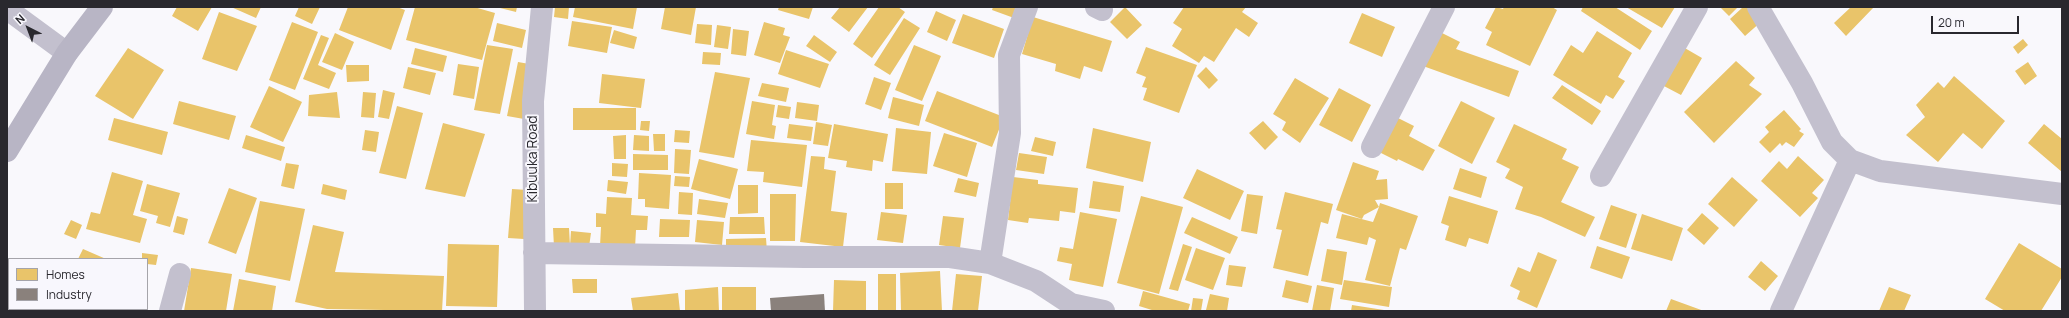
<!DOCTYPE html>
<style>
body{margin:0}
#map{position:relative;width:2069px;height:318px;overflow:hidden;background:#f9f8fc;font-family:Manrope,sans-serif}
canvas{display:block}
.frame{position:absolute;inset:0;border:8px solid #29282e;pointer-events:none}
.legend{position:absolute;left:8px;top:258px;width:140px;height:52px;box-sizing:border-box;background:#f8f7fd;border:1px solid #a5a4aa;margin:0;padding:5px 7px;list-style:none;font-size:12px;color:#29282e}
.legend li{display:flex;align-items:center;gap:8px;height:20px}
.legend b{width:20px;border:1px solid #a5a4aa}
.north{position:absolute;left:8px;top:8px;width:40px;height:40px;-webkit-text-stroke:3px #f8f7fd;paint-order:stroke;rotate:318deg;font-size:11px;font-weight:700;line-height:16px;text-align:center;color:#29282e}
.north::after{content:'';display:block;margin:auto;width:14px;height:18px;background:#29282e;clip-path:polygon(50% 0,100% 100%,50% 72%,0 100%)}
.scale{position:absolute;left:1931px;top:16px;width:88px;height:18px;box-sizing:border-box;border:2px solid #29282e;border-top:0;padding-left:5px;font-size:12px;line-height:14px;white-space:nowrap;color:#29282e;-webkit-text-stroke:3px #f8f7fd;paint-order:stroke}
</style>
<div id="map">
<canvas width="2069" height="318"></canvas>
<div class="frame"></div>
<ul class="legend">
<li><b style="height:11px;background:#e9c46a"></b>Homes</li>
<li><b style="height:11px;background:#8a817c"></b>Industry</li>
</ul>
<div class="north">N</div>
<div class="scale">20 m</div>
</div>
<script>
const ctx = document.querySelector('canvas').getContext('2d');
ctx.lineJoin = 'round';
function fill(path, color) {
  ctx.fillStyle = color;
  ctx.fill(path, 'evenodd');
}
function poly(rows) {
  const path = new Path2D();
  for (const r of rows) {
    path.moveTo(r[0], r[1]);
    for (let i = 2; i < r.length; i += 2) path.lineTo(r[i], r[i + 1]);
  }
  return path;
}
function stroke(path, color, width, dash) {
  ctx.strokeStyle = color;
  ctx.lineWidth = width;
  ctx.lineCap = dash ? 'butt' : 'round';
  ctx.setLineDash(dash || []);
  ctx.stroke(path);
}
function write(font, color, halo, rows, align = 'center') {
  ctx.font = font + ' Manrope,sans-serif';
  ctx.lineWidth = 4;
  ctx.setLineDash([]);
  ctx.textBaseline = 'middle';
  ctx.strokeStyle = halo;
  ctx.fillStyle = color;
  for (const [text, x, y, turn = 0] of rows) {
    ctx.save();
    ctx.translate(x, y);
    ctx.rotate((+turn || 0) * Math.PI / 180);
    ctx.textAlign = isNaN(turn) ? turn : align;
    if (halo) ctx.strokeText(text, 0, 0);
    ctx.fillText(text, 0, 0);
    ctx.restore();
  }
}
fill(poly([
 [177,7,212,7,198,31,172,16],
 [231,7,261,7,256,18],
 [299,7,320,7,312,24,295,16],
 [348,7,397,7,405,10,391,50,339,30],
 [415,7,474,7,495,13,482,60,406,40],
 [496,7,517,7,516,12],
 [555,7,569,7,568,19,554,17],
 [575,7,637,7,633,29,573,17],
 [665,7,696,7,691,35,661,29],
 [779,7,813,7,809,19,778,10],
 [840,7,868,7,849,32,831,18],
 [879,7,898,7,905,12,872,58,853,44],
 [993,7,1018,7,1014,18,992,10],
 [1125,7,1142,25,1127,39,1110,22],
 [1184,7,1246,7,1242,12,1258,23,1249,37,1236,28,1214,62,1204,56,1199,63,1172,46,1182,29,1173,23],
 [1496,7,1503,9,1504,7,1552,7,1557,10,1530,66,1486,45,1492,32,1485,28],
 [1583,7,1615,7,1652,31,1640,50,1581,11],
 [1626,7,1675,7,1662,28],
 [1720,7,1738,7,1729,16],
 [1743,7,1749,7,1762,21,1745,36,1730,19],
 [1851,7,1874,7,1846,36,1834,23],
 [936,11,956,20,947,41,927,32],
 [219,12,257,26,237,71,202,59],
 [1362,13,1395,27,1382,57,1349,43],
 [963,14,1004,29,994,58,952,43],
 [1033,17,1112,41,1102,72,1084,66,1080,79,1055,71,1056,64,1022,54],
 [904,18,920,28,890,75,874,65],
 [572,21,612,27,607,53,568,46],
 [292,22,318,32,295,90,269,80],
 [764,22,785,28,783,35,790,37,780,63,754,55],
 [497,23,526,30,522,48,493,41],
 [697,24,712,25,711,45,695,43],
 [717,25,731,27,728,49,714,47],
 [733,29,749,31,746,56,731,54],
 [614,30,637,37,634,49,610,43],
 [1597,31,1632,53,1618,77,1625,81,1613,99,1606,95,1601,104,1553,75,1571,45,1583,53],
 [1440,32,1460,42,1456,49,1519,71,1509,97,1423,66],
 [335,33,354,42,342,70,322,62],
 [321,35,329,38,318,65,336,73,329,89,303,79],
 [814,35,837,52,830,62,806,46],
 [2023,39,2028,45,2018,54,2013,47],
 [487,45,513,49,500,114,474,110],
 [914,45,941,56,922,101,895,90],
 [1146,47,1197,65,1179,113,1143,100,1147,88,1142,87,1146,77,1136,73],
 [1683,47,1702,58,1681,95,1662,85],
 [128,48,164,70,133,119,95,96],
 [415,48,447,56,443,72,411,64],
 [786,50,829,64,820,88,778,74],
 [703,52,721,53,720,65,702,64],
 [1736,61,1755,78,1749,85,1762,94,1714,143,1684,112],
 [518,62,535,65,524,119,507,116],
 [2028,62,2037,76,2025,85,2015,71],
 [458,64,479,67,474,99,453,95],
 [346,65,369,65,369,81,347,82],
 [408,67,436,73,430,95,403,88],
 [1206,67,1218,80,1209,89,1197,76],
 [715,72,750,78,734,158,699,152],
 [602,74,645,79,641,108,599,103],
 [1954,76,2005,121,1982,149,1963,133,1938,162,1906,135,1925,117,1916,105,1938,82,1944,88],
 [874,77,891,83,881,110,865,104],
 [1295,78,1329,98,1300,143,1282,130,1286,122,1273,114],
 [762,83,789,88,786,102,758,96],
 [1562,85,1601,111,1592,125,1552,98],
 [269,86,302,102,283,142,250,127],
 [1339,88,1371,105,1352,142,1319,125],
 [383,90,395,93,389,119,378,117],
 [937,91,1004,117,992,147,925,121],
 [337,92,340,118,308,116,309,95],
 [363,92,376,93,374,118,361,117],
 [893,97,924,105,919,126,888,118],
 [179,101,236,116,229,140,173,124],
 [752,101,775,105,772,125,776,126,774,139,746,134],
 [1461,101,1495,118,1472,164,1438,146],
 [797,102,819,105,817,121,795,118],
 [778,105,791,107,789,119,776,117],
 [397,106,423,113,406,179,379,173],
 [573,108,636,108,636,130,573,130],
 [1784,110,1801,129,1799,131,1804,134,1794,147,1786,142,1782,146,1780,143,1770,153,1759,142,1769,132,1765,127],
 [1394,116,1414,126,1409,136,1435,150,1423,171,1398,159,1397,161,1377,151],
 [114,118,168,132,162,155,108,140],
 [641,121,650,121,649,131,640,130],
 [1263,121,1278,137,1265,150,1249,133],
 [816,122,832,125,828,146,813,144],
 [443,123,485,134,465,197,425,189],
 [789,124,813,127,811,141,787,138],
 [834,124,888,134,883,162,873,160,872,171,846,167,847,161,828,158],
 [1514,124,1567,149,1562,159,1579,167,1561,202,1595,217,1585,237,1541,217,1515,209,1523,187,1505,178,1510,169,1496,162],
 [2044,124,2062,139,2062,172,2028,143],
 [896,128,931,132,927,174,892,171],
 [1093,128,1151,142,1143,182,1086,168],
 [365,130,379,132,376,152,362,150],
 [675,130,690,131,689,143,674,142],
 [944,133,977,143,967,177,933,166],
 [653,134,665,134,665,151,654,151],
 [246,135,285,147,281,161,242,148],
 [626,135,626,159,614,159,613,136],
 [634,135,649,136,649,151,633,150],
 [1035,137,1056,142,1053,156,1031,151],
 [751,140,807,145,802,187,763,182,764,172,747,171],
 [675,149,691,150,689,174,674,173],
 [1019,153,1047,157,1044,174,1016,170],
 [633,154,668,155,668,170,633,170],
 [811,156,825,157,824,169,836,171,831,211,847,213,843,247,800,242],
 [1798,156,1824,180,1812,193,1818,198,1800,217,1761,181,1779,161,1787,169],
 [699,159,738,169,730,199,691,189],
 [1353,162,1379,171,1376,180,1387,179,1388,199,1375,200,1379,207,1380,203,1418,216,1406,250,1400,248,1390,286,1365,280,1376,240,1369,237,1367,245,1336,238,1342,214,1373,222,1379,207,1364,215,1362,219,1336,210],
 [286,163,299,165,294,189,281,186],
 [612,163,628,164,627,177,612,176],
 [1460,168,1487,177,1481,198,1453,189],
 [1197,169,1244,191,1230,220,1183,198],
 [112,172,143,181,133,215,147,219,140,243,86,229,91,212,100,214],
 [639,173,671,175,669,209,645,207,645,199,638,199],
 [675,176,690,177,689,187,674,186],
 [1013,177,1038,180,1038,184,1078,188,1075,213,1060,211,1059,221,1029,218,1028,223,1008,220],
 [1732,177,1758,200,1734,227,1708,204],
 [958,178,979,183,976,197,954,192],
 [608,180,628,182,626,194,607,191],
 [1093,181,1124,186,1120,212,1089,208],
 [885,183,903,183,903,209,885,209],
 [147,184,180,193,170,227,156,223,158,216,140,211],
 [323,184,347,190,345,200,321,194],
 [738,185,758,185,758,213,738,214],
 [229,188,257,198,236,254,208,243],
 [512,189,528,190,524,239,508,238],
 [679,192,693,193,692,215,678,214],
 [1285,192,1333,204,1328,224,1321,222,1308,276,1273,268,1282,230,1276,229],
 [770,194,796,194,795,241,770,241],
 [1247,194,1263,196,1257,234,1241,231],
 [1141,196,1183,207,1159,294,1117,283],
 [1449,196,1498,211,1488,244,1469,238,1466,247,1445,240,1449,226,1441,223],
 [607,197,632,198,631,215,648,216,647,230,636,230,635,248,600,246,601,227,596,227,596,213,606,214],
 [699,199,728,203,725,218,697,214],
 [260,201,305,209,290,281,245,272],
 [1611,205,1637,214,1626,248,1599,239],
 [881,212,907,215,903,243,877,240],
 [1080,212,1117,219,1103,287,1069,280,1072,264,1057,261,1060,247,1073,249],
 [1702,213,1719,228,1704,245,1687,230],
 [1642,214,1683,228,1672,261,1631,249],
 [177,216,188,219,184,235,173,232],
 [943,216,964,218,960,248,939,245],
 [730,217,764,217,765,234,729,234],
 [1192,217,1238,237,1230,254,1184,233],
 [660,219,690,220,689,237,659,237],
 [71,220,82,225,76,239,64,234],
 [697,220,724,222,722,245,695,242],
 [313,225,344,232,335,272,444,276,442,311,327,309,295,302],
 [553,228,569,228,570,246,554,247],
 [571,231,591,233,589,247,570,246],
 [766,238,767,252,726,253,726,239],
 [2019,243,2062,269,2062,277,2041,311,2005,311,1985,299],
 [448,244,499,245,497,307,446,306],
 [1183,244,1192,247,1178,291,1169,289],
 [1597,246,1630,257,1622,279,1590,268],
 [1196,248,1225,258,1213,290,1185,280],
 [83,249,106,259,78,259],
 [1327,249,1347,252,1342,285,1321,281],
 [1538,252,1557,260,1537,308,1517,299,1520,291,1510,286,1518,267,1530,272],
 [142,253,158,255,156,265,147,264,147,259,142,259],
 [1761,261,1778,276,1765,291,1748,277],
 [1229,265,1246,267,1242,287,1226,285],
 [191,268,232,274,226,311,184,311],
 [7,270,9,272,9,309,37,309,35,311,7,311],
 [940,271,942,311,901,311,900,273],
 [878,274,896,274,896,311,878,311],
 [956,274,982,276,978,311,952,311],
 [239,279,276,286,272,311,233,311],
 [572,279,597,279,597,293,573,293],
 [834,280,866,281,866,311,833,311],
 [1286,280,1312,286,1308,303,1282,297],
 [1344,280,1392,287,1389,307,1340,299],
 [1317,285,1334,288,1330,311,1312,311],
 [718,287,719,311,685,311,685,290],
 [722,287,756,287,756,311,722,311],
 [1889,287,1911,295,1904,311,1879,311],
 [1143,291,1190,304,1188,311,1155,311,1139,306],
 [678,293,680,311,633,311,631,298],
 [1210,294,1229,298,1227,311,1206,310],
 [1193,298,1203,299,1201,311,1191,311],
 [1671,299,1704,311,1666,311],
 [1352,305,1384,310,1384,311,1351,311],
 [81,309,107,309,106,311,86,311]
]), '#e9c46a');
fill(poly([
 [824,294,825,311,771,311,770,298]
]), '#8a817c');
stroke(poly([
 [1096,7,1102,10],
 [1758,7,1802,83,1832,142,1850,160,1880,171,2062,194],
 [7,9,67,53],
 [1372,147,1444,7],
 [1601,176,1697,7],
 [534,253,805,257,950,257,990,263,1036,281,1071,304,1104,311],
 [990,263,1010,133,1009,55,1027,7],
 [170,311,180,274],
 [535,311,533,101,542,7],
 [1781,311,1850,160]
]), '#c3c0ce', 22);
stroke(poly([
 [7,151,67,53,102,7]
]), '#b8b5c5', 22);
write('14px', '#29282e', '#f8f7fd', [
 ["Kibuuka Road",533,159,-90]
]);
</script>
